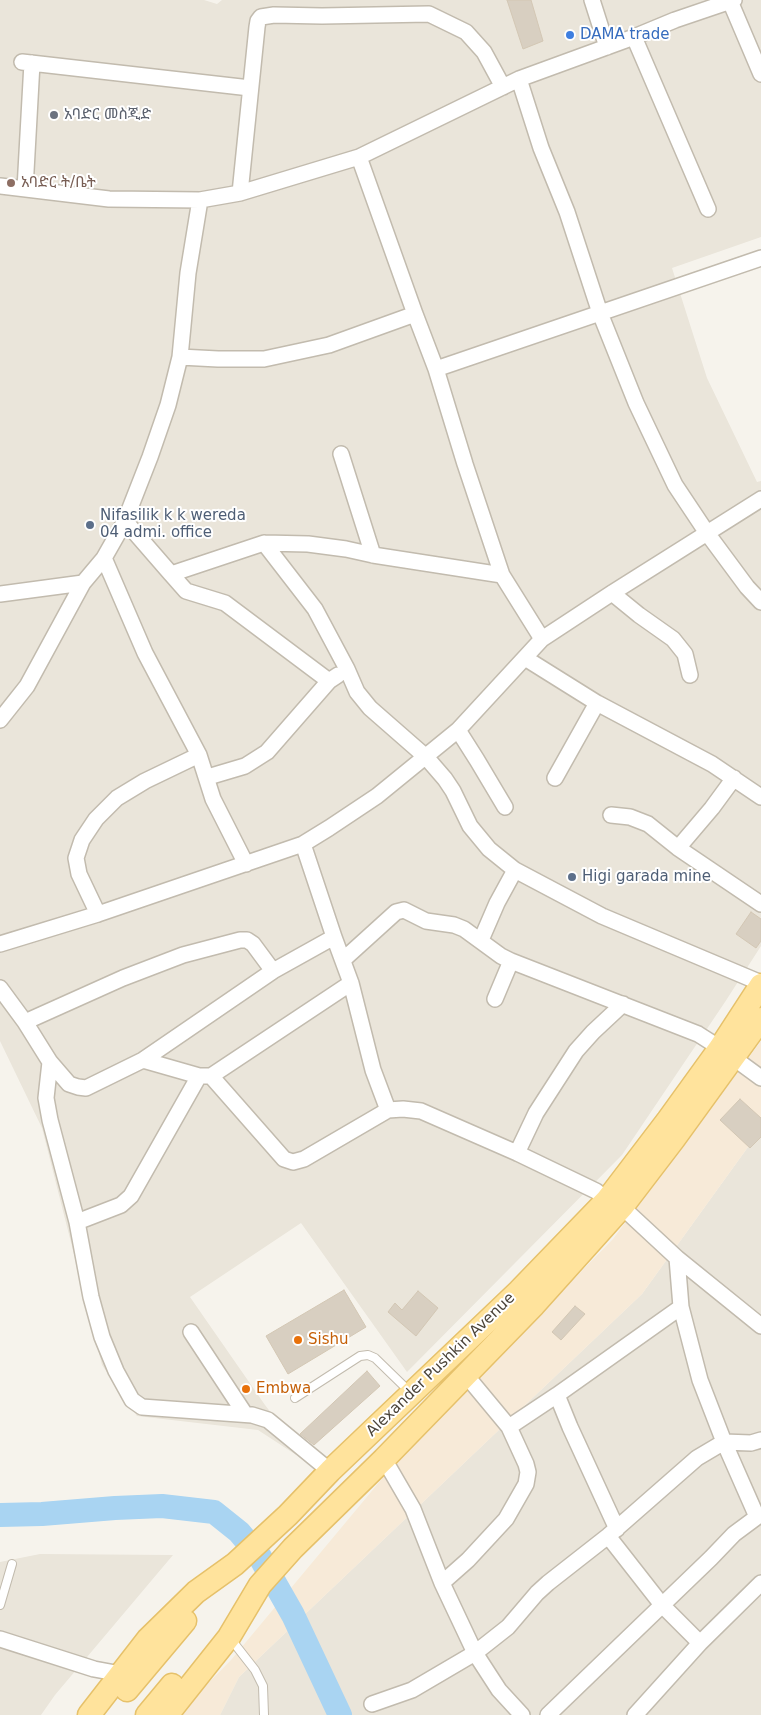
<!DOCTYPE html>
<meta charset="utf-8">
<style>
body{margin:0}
canvas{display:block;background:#f6f3ec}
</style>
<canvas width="761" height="1715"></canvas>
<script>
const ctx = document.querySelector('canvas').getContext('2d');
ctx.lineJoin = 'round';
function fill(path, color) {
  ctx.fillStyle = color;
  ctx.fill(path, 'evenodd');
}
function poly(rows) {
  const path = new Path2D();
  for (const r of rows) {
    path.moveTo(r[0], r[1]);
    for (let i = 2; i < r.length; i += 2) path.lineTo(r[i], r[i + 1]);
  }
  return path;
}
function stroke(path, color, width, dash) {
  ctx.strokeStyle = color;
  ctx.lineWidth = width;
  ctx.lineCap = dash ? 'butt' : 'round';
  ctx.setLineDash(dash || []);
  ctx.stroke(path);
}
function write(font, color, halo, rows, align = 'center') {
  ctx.font = font + ' "DejaVu Sans","Noto Sans Ethiopic",sans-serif';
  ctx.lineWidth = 4;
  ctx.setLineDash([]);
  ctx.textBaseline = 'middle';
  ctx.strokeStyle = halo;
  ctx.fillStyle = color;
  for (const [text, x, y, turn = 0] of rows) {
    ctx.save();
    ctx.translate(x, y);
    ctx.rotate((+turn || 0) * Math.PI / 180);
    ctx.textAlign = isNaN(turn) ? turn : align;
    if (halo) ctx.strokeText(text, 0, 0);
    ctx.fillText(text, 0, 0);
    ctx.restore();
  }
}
fill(poly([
 [0,0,204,0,217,4,222,0,761,0,761,237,672,268,707,378,757,482,761,481,761,946,725,1002,622,1155,407,1372,301,1223,190,1297,265,1405,310,1464,258,1430,137,1416,102,1365,42,1128,0,1041],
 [761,1129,761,1715,220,1715,239,1677,642,1294],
 [40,1554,173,1555,55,1695,41,1715,0,1715,0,1562]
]), '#eae5da');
fill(poly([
 [761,1041,761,1129,642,1294,239,1677,220,1715,177,1715,231,1660,401,1456,613,1239]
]), '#f7ead8');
stroke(poly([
 [0,1515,42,1514,115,1508,162,1506,214,1512,239,1532,260,1557,293,1615,340,1715]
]), '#a9d4f2', 24);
const building = poly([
 [507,0,531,0,543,41,523,49,507,0],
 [751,912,761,919,761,941,756,948,736,934,751,912],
 [740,1099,761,1118,761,1137,750,1148,720,1120,740,1099],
 [344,1290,366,1327,288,1374,266,1336,344,1290],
 [418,1291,438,1308,416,1336,388,1312,395,1303,402,1310,418,1291],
 [575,1306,585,1314,561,1340,552,1332,575,1306],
 [367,1371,380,1386,314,1445,300,1434,367,1371]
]);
fill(building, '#d8cfc1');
stroke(building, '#d3c7b4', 1);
const service = poly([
 [295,1398,360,1356,368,1355,375,1358,411,1393],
 [0,1605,12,1564],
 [230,1638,255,1670,263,1686,264,1715]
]);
const minor = poly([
 [592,0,607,47],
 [730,1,761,74],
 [634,37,708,209],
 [22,62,250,88],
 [519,79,541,148,567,212,600,313,636,403,675,485,707,533,747,587,761,602],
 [0,186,109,199,200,200,240,193,359,157,519,79,634,37,675,20,734,0],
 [25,189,32,63],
 [240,193,257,27,258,21,261,17,274,15,322,16,429,14,466,32,484,52,503,87],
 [180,357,218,359,264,359,329,345,415,314],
 [436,369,761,258],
 [341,454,373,555],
 [125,521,171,574,264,543,308,544,346,549,373,555,502,575],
 [264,543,315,609,347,669,357,692,370,708,426,757,445,779,453,791,470,826,489,849,515,870,602,916,761,983],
 [104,558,145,653,199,755,213,799,246,864],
 [171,574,186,591,225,603,329,681],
 [612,593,639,615,673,639,685,654,690,675],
 [0,594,83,583],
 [542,639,612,593,761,499],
 [525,658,597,703,712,764,761,797],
 [0,720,27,686,83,583,104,558,125,521,150,457,168,405,180,357,188,273,200,200],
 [458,730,477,760,505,807],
 [208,777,245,766,267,752,329,681,338,675],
 [555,778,597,703],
 [611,815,630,817,648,824,678,848,761,904],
 [303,844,334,937,351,983,373,1070,388,1110,403,1109,421,1111,517,1153,596,1191,607,1200],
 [678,848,712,808,734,778],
 [98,914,79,874,76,858,82,840,96,819,117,798,145,781,199,755],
 [481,940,497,903,515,870],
 [0,944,98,914,303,844,329,828,377,796,458,730,542,639,502,575,465,464,436,369,415,314,359,157],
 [343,960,396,912,404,910,426,921,454,925,464,929,501,956,511,961,698,1034,720,1048,761,1078],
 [273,971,253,944,247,940,240,940,183,955,123,978,25,1022,50,1062,69,1084,78,1087,86,1088,143,1060,273,971,334,937],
 [0,988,25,1022],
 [495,999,511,961],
 [143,1060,199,1076,211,1076,351,983],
 [50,1062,46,1098,50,1120,77,1222,91,1297,102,1337,116,1371,132,1400,142,1407,252,1415,268,1420,330,1471],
 [211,1076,284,1159,293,1162,304,1159,388,1110],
 [517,1153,536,1113,576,1051,593,1032,623,1004],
 [77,1222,121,1205,131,1196,199,1076],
 [677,1258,761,1326],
 [191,1332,245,1414],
 [465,1374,509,1427],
 [384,1459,413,1509,442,1583,475,1653,508,1627,537,1593,548,1583,608,1536,697,1458,724,1442,700,1380,681,1307,677,1258,622,1207],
 [617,1529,570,1427,557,1395,681,1307],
 [608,1536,662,1605,700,1643],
 [442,1583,468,1560,506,1519,526,1484,528,1472,526,1464,509,1427,557,1395],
 [0,1639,94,1669,121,1674],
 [372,1704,412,1690,475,1653,499,1690,522,1715],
 [548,1715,711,1558,734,1534,757,1517,724,1442,751,1443,761,1440],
 [635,1715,700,1643,761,1583]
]);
const primary = poly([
 [127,1690,185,1621],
 [89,1715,148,1639,196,1592,235,1564,288,1515,330,1471,519,1291,607,1200,668,1120,720,1048,761,985],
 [147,1715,172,1685],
 [167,1715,229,1637,260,1585,293,1548,384,1459,534,1305,622,1207,674,1139,761,1019]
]);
stroke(service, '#c2bbae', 10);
stroke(minor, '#c2bbae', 18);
stroke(primary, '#e6c16a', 25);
stroke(service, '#fff', 8);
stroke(minor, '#fff', 15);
stroke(primary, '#ffe39c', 22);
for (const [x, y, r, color] of [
 [570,35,5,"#3f7fe0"],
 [54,115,5,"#6b7280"],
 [11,183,5,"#8d6e63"],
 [90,525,5,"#5c6f8a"],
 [572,877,5,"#5c6f8a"],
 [298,1340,5,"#e8710a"],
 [246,1389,5,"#e8710a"]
]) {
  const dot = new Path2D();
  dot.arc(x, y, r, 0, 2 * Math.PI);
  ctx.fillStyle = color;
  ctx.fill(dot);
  stroke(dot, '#fff', 2);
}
write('15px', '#366cbe', '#fff', [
 ["DAMA trade",580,35]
], 'left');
write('15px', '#5b616d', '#fff', [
 ["አባድር መስጂድ",64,115]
], 'left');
write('15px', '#785e54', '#fff', [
 ["አባድር ት/ቤት",21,183]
], 'left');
write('15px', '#4e5e75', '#fff', [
 ["Nifasilik k k wereda",100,516],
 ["04 admi. office",100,533],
 ["Higi garada mine",582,877]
], 'left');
write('15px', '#c56008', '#fff', [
 ["Sishu",308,1340],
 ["Embwa",256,1389]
], 'left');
write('15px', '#4b4439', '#fff', [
 ["Alexander Pushkin Avenue",441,1365,-44]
]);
</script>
